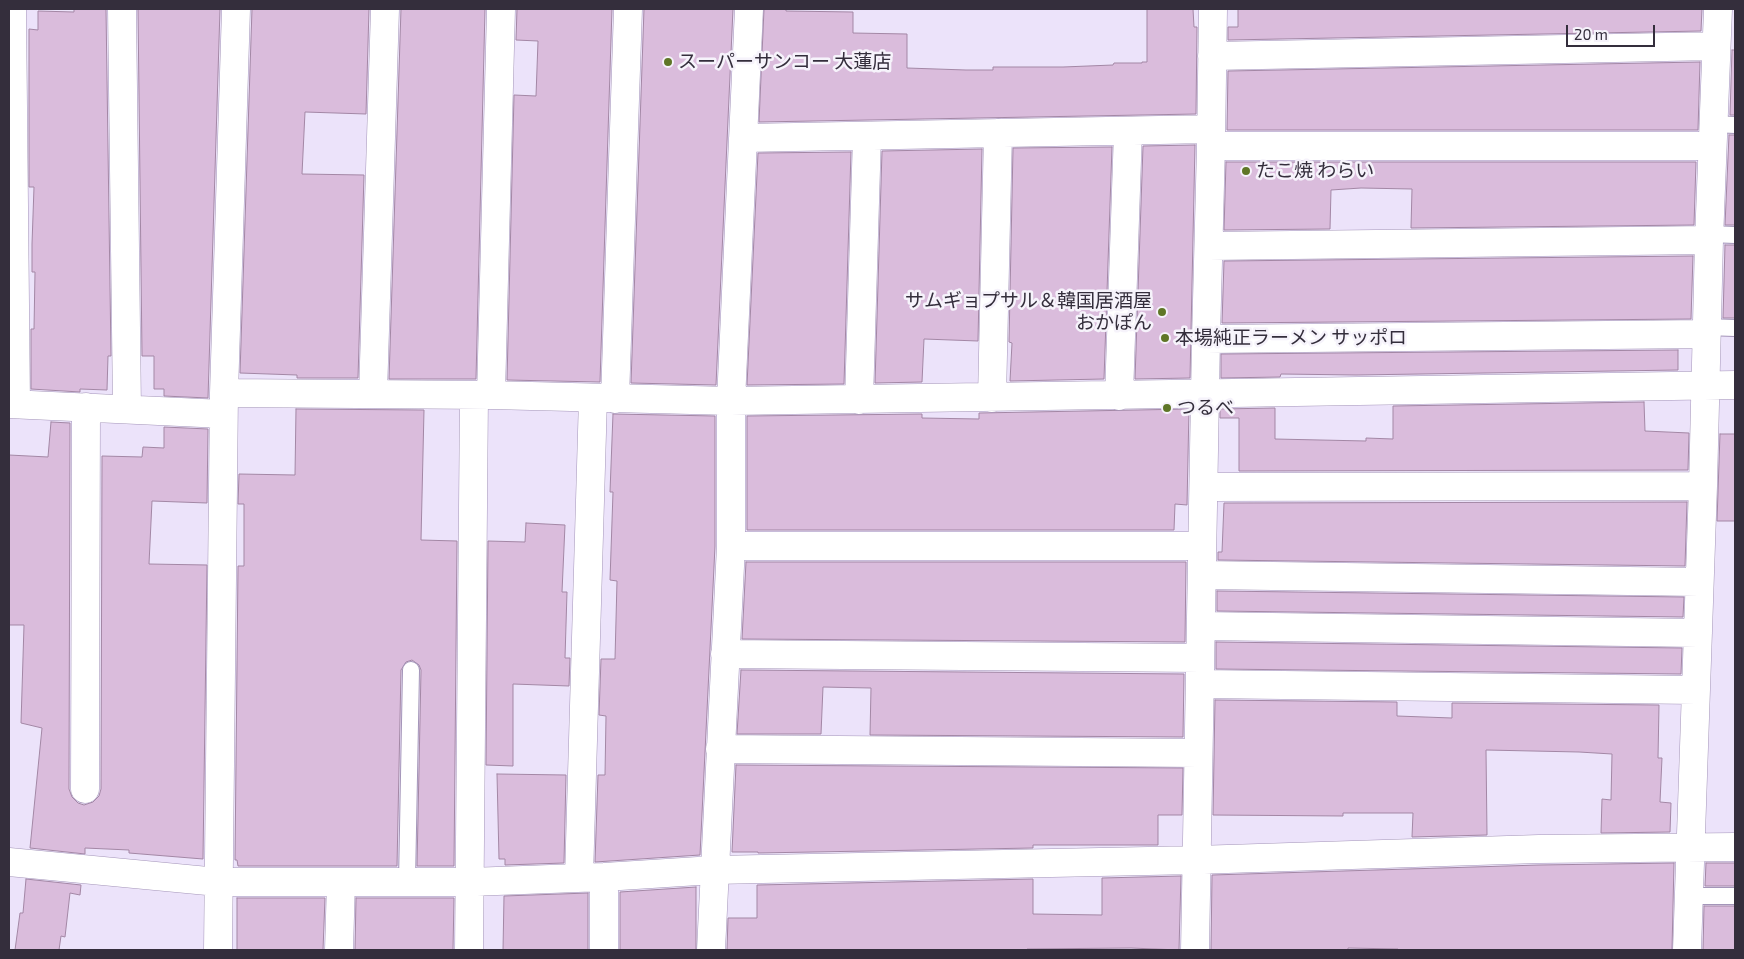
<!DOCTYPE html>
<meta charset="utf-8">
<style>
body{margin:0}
#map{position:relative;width:1744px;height:959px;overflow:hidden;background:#ece3fa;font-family:"Exo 2",sans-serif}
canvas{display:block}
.frame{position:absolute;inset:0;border:10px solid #342e3c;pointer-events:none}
.scale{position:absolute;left:1566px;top:25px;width:89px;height:22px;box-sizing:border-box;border:2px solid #342e3c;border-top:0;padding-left:6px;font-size:15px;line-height:18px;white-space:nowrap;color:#342e3c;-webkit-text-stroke:4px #f6f3fb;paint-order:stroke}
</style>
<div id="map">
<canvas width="1744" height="959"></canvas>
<div class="frame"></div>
<div class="scale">20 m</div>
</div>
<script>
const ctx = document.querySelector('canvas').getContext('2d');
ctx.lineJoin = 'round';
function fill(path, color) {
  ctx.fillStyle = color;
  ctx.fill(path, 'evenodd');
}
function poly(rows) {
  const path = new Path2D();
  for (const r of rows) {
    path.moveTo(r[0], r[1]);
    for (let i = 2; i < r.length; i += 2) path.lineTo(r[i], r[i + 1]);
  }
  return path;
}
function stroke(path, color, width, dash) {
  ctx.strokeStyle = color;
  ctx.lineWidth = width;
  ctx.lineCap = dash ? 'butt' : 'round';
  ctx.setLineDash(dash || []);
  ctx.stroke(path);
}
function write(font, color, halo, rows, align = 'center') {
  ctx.font = font + ' "Exo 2","Noto Sans JP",sans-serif';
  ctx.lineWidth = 5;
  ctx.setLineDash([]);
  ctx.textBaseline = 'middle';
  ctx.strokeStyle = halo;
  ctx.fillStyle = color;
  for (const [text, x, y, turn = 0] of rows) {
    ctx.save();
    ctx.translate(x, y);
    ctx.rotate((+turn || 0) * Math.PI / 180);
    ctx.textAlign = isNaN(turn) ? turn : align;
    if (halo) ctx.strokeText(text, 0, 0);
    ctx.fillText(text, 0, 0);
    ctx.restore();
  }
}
const building = poly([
 [74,9,106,9,111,356,108,356,107,390,80,389,80,392,31,389,31,329,34,329,35,272,32,272,32,244,34,187,29,187,29,29,38,30,38,11,74,12,74,9],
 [138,9,220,9,208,398,164,396,164,389,154,389,154,356,142,356,138,9],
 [252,9,369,9,366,114,305,112,302,174,364,175,358,378,297,378,297,375,240,373,252,9],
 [401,9,485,9,476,379,389,379,401,9],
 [517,9,612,9,600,382,507,380,514,95,536,96,538,41,516,40,517,9],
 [644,9,733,9,716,385,631,383,644,9],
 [764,9,786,9,786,11,853,12,853,33,907,34,907,68,966,70,993,70,993,67,1063,67,1113,65,1114,63,1142,63,1142,62,1147,62,1147,9,1193,9,1194,27,1197,27,1196,114,759,122,764,9],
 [1238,9,1702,9,1701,31,1228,40,1228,27,1238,27,1238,9],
 [1732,50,1735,50,1735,115,1730,115,1732,50],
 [1700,62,1698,130,1227,130,1228,71,1700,62],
 [1729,135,1735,135,1735,225,1725,225,1729,135],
 [1195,145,1190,378,1135,379,1143,146,1195,145],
 [1112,147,1104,379,1010,381,1012,343,1009,342,1013,148,1112,147],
 [982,149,978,341,924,339,922,382,875,383,882,151,982,149],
 [851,152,844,384,747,385,758,153,851,152],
 [1226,162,1696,162,1694,225,1411,228,1412,189,1361,188,1331,190,1330,229,1224,230,1226,162],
 [1725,245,1735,245,1735,318,1723,318,1725,245],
 [1693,256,1691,319,1222,323,1224,261,1693,256],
 [1678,350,1678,370,1356,375,1281,374,1280,377,1221,378,1221,354,1678,350],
 [1644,402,1645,431,1689,433,1688,470,1239,471,1239,418,1220,418,1220,409,1275,408,1275,439,1366,441,1366,438,1393,439,1393,406,1644,402],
 [296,409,424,410,421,540,457,541,454,866,417,866,421,670,419,665,412,660,406,662,401,670,397,866,238,866,237,860,235,860,238,566,244,566,244,504,238,504,239,474,295,475,296,409],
 [1189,409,1187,505,1175,504,1174,530,747,530,747,416,922,414,922,418,979,419,979,413,1189,409],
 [613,414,715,416,715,546,700,855,595,862,598,775,605,775,606,716,599,715,601,659,615,659,617,581,610,580,613,492,610,492,613,414],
 [51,422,70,423,69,789,72,797,78,803,84,805,93,802,99,796,101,789,102,456,142,457,143,447,164,448,164,427,208,429,207,503,152,501,149,564,207,565,203,859,129,853,129,850,85,848,85,854,30,848,42,728,21,723,24,625,9,625,9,455,48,457,51,422],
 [1720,434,1735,434,1735,521,1717,521,1720,434],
 [1687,502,1685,566,1218,560,1218,552,1222,552,1224,503,1687,502],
 [526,523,565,525,562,592,567,592,565,658,570,658,569,686,513,684,513,766,486,765,488,541,525,542,526,523],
 [746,562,1186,562,1185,642,742,639,746,562],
 [1217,591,1684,597,1683,617,1217,611,1217,591],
 [1216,642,1682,648,1681,674,1216,669,1216,642],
 [741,670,1184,674,1183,737,870,735,871,688,823,687,821,734,737,734,741,670],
 [1215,700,1397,702,1397,716,1452,718,1452,703,1659,705,1658,758,1662,758,1660,802,1671,803,1670,832,1601,833,1602,799,1611,800,1612,754,1579,752,1486,750,1487,835,1412,837,1413,813,1343,813,1343,816,1213,815,1215,700],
 [736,765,1183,768,1182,815,1158,815,1158,845,1033,845,1033,848,758,853,758,852,732,852,736,765],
 [497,774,566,775,564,863,505,865,505,859,499,859,497,774],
 [1674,863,1672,950,1398,950,1398,949,1348,948,1348,950,1211,950,1212,875,1539,865,1674,863],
 [1706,863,1735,863,1735,886,1705,886,1706,863],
 [1181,876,1179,950,1131,948,1027,949,1027,950,727,950,728,918,757,918,757,885,1033,879,1033,914,1102,915,1102,878,1181,876],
 [26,879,81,885,80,895,70,893,65,937,61,936,59,950,15,950,20,913,23,913,26,879],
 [696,887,696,950,620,950,620,892,696,887],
 [588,893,588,950,503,950,504,896,588,893],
 [237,898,325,898,323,950,237,950,237,898],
 [356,898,454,898,453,950,355,950,356,898],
 [1704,906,1735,906,1735,950,1703,950,1704,906]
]);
fill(building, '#dabcdc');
stroke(building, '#a387a5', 1);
const lane = poly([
 [1713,124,1735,125],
 [1709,234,1735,235],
 [1706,327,1735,328],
 [407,882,411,670],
 [1689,896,1735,896]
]);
const street = poly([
 [12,9,16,404],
 [122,9,127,409],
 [1212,56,1716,46],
 [743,138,1211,129],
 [1211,146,1712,146],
 [1209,246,1709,240],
 [1206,339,1706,334],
 [224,393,236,9],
 [373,394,385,9],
 [491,395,501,9],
 [1119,396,1128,131],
 [992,398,998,133],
 [615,399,628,9],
 [859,400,867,136],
 [9,404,223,414],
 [1204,487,1703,486],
 [731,546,1202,546],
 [1202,575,1699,582],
 [1201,626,1698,633],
 [725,654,1200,658],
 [1200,684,1696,690],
 [720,749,1198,753],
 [85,789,86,407],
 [9,862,218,882,470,882,604,877,714,870,1196,860,1539,849,1735,847],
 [579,877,593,398],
 [604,877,604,950],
 [218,950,224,393,491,395,731,401,1735,385],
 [339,950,341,882],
 [469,950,474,396],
 [711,950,731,546,731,401,749,9],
 [1195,950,1206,339,1211,146,1213,9],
 [1687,950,1703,486,1709,240,1718,9]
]);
stroke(lane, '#a495b9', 18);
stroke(street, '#a495b9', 29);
stroke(lane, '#fff', 16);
stroke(street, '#fff', 28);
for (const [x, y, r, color] of [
 [668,62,5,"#5f7627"],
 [1246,171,5,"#5f7627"],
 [1162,312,5,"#5f7627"],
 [1165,338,5,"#5f7627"],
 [1167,408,5,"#5f7627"]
]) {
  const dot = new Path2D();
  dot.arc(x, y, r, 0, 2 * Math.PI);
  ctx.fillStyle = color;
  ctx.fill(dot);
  stroke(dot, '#f6f3fb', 2);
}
write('19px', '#342e3c', '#f6f3fb', [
 ["スーパーサンコー 大蓮店",678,62],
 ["たこ焼 わらい",1256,171],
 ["サムギョプサル＆韓国居酒屋",1152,301,"right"],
 ["おかぽん",1152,323,"right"],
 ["本場純正ラーメン サッポロ",1175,338],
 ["つるべ",1177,408]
], 'left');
</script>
